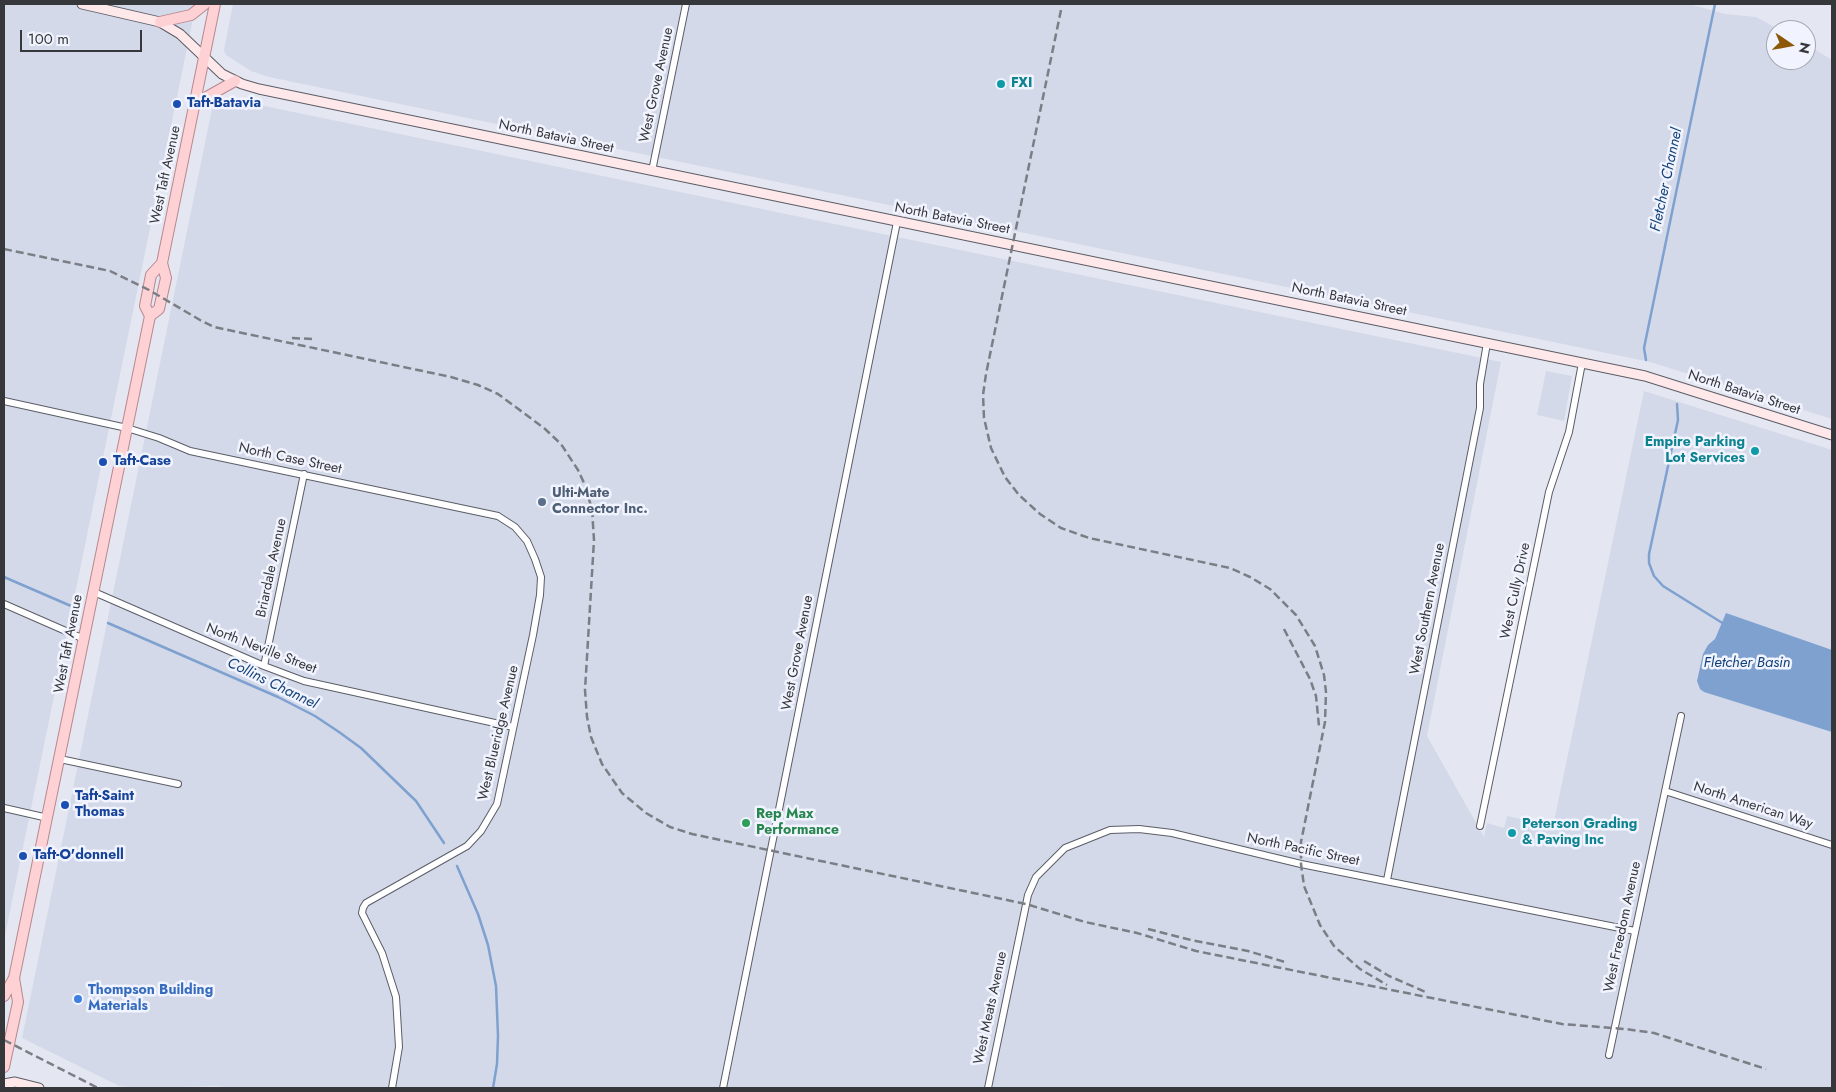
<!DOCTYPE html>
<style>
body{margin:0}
#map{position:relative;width:1836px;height:1092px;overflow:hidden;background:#e4e7f1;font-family:Jost,sans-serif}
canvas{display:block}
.frame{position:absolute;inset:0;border:5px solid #36373b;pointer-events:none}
.north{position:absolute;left:1766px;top:20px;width:50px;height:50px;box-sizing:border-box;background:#f1f4fe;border:1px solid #a6a8b0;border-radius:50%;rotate:102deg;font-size:14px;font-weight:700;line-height:20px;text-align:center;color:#36373b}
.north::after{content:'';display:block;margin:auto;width:18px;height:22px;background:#8d5808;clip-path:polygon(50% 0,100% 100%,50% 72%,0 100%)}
.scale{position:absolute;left:20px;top:30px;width:122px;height:22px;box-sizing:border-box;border:2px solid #36373b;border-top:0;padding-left:6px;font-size:15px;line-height:18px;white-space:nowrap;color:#36373b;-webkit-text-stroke:4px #f1f4fe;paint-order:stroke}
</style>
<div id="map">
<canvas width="1836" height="1092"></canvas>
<div class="frame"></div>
<div class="north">N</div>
<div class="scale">100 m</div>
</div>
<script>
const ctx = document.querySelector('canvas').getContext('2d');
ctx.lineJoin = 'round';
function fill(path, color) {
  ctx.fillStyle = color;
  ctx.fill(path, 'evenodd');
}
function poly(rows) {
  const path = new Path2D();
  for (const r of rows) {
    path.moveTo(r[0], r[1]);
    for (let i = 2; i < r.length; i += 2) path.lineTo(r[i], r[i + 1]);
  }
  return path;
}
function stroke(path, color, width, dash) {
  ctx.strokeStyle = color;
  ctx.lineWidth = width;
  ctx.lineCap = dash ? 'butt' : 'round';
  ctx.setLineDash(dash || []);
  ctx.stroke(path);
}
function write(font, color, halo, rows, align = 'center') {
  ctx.font = font + ' Jost,sans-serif';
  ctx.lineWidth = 5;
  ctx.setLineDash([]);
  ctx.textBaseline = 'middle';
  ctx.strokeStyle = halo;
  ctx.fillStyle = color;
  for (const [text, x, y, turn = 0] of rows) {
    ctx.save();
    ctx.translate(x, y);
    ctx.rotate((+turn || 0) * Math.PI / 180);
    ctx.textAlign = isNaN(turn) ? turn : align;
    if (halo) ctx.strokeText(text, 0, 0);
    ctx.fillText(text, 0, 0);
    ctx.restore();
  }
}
fill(poly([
 [4,4,196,4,4,940],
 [233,4,1689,4,1725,14,1756,17,1780,30,1776,30,1776,60,1806,60,1806,44,1832,60,1832,419,1650,362,269,77,251,71,226,55,224,50],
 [221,97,1501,362,1427,736,1484,837,1487,823,1504,828,1507,816,1553,826,1644,391,1832,450,1832,1088,237,1088,216,1086,144,1088,119,1086,22,1038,213,104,216,100],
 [1546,371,1572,376,1564,421,1537,415]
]), '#d3d9e9');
fill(poly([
 [1726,613,1832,650,1832,732,1704,692,1700,689,1697,681,1703,654,1708,645,1715,639]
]), '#7ea1cf');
stroke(poly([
 [1646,360,1644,348,1715,4],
 [1677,404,1678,420,1649,554,1649,563,1654,576,1663,586,1724,624],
 [4,577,71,606],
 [108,623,278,697,315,716,339,732,361,748,416,801,444,843],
 [457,866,478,914,488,945,496,986,498,1036,497,1064,493,1088]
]), '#7ea1cf', 2.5);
const street = poly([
 [652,171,686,4],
 [4,401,127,428,159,438,190,451,498,516,515,527,527,541,535,559,541,577,540,595,533,635,497,804,481,831,467,846,366,903,363,908,362,913,382,953,396,997,399,1047,392,1088],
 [94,592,264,666,304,681,513,727],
 [4,604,84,639],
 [264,666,304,474],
 [60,759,178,784],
 [1665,791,1832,845],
 [4,808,48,818],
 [1480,826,1549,492,1569,432,1582,363],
 [1387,880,1480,408,1480,384,1487,343],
 [1609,1055,1681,716],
 [723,1088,897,222],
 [988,1088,1028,895,1036,877,1065,848,1110,830,1139,829,1172,833,1301,864,1635,931]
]);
const secondary = poly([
 [82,4,160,22,180,34,222,74,242,84,259,89,1645,376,1832,435],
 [4,1084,15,1082,39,1088]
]);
const primary = poly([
 [160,22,191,15,205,4],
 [194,104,235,81],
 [150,316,159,309,166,278,162,263],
 [4,996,14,978,150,316,145,306,151,275,162,263,215,4],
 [4,1067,18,1002,14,978]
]);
stroke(street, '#5b5d66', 8);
stroke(secondary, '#5b5d66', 11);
stroke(primary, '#b8888d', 12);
stroke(street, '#fff', 6);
stroke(secondary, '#ffe8ea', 9);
stroke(primary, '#fed1d5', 10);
stroke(poly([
 [1061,10,986,374,983,395,984,418,991,448,1005,477,1019,495,1040,514,1061,528,1089,538,1230,568,1250,577,1270,589,1296,615,1315,646,1324,675,1326,692,1325,722,1301,842,1301,864,1304,886,1320,925,1334,946,1360,969,1387,985],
 [4,249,110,271,149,290,200,320,214,327,451,377,478,385,498,394,544,428,561,444,578,470,584,483,592,509,594,540,585,690,587,717,591,737,602,764,622,793,646,813,670,827,692,834,1026,904,1085,922,1137,933,1196,951,1562,1024,1625,1029,1654,1033,1766,1069],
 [292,338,312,339],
 [1284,629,1310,679,1316,696,1319,726],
 [1148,929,1191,940,1248,951,1285,962],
 [1364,961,1389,976,1428,993],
 [4,1040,98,1088]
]), '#7c7e85', 2.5, [8, 4]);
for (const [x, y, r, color] of [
 [1001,84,5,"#0f9aa8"],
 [177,104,5,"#1a4fb4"],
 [1755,451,5,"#0f9aa8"],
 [103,462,5,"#1a4fb4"],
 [542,502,5,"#5c6f8a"],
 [65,805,5,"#1a4fb4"],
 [746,823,5,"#2e9e5b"],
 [1512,833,5,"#0f9aa8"],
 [23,856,5,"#1a4fb4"],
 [78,999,5,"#3f7fe0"]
]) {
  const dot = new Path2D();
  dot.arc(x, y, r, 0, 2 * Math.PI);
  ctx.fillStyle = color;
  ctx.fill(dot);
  stroke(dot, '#f1f4fe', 2);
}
write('bold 14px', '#0d838f', '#f1f4fe', [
 ["FXI",1011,84],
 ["Empire Parking",1745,443,"right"],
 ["Lot Services",1745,459,"right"],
 ["Peterson Grading",1522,825],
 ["& Paving Inc",1522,841]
], 'left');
write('14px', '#36373b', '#f1f4fe', [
 ["West Grove Avenue",657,85,-78],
 ["North Batavia Street",556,137,12],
 ["West Taft Avenue",166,175,-78],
 ["North Batavia Street",952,219,11],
 ["North Batavia Street",1349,300,12],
 ["North Batavia Street",1744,393,18],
 ["North Case Street",290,459,12],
 ["Briardale Avenue",272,568,-78],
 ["West Cully Drive",1516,591,-78],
 ["West Southern Avenue",1428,609,-79],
 ["West Taft Avenue",69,644,-79],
 ["North Neville Street",261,649,21],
 ["West Grove Avenue",798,653,-79],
 ["West Blueridge Avenue",499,733,-77],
 ["North American Way",1753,806,18],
 ["North Pacific Street",1303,850,12],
 ["West Freedom Avenue",1623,927,-78],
 ["West Meats Avenue",991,1008,-78]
]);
write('bold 14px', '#164399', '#f1f4fe', [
 ["Taft-Batavia",187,104],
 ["Taft-Case",113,462],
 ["Taft-Saint",75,797],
 ["Thomas",75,813],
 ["Taft-O'donnell",33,856]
], 'left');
write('bold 14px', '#4e5e75', '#f1f4fe', [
 ["Ulti-Mate",552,494],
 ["Connector Inc.",552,510]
], 'left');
write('bold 14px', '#27864d', '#f1f4fe', [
 ["Rep Max",756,815],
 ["Performance",756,831]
], 'left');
write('bold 14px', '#366cbe', '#f1f4fe', [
 ["Thompson Building",88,991],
 ["Materials",88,1007]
], 'left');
write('italic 15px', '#14427a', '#f1f4fe', [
 ["Fletcher Channel",1667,180,-78],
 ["Fletcher Basin",1747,663],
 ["Collins Channel",272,684,26]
]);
</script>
